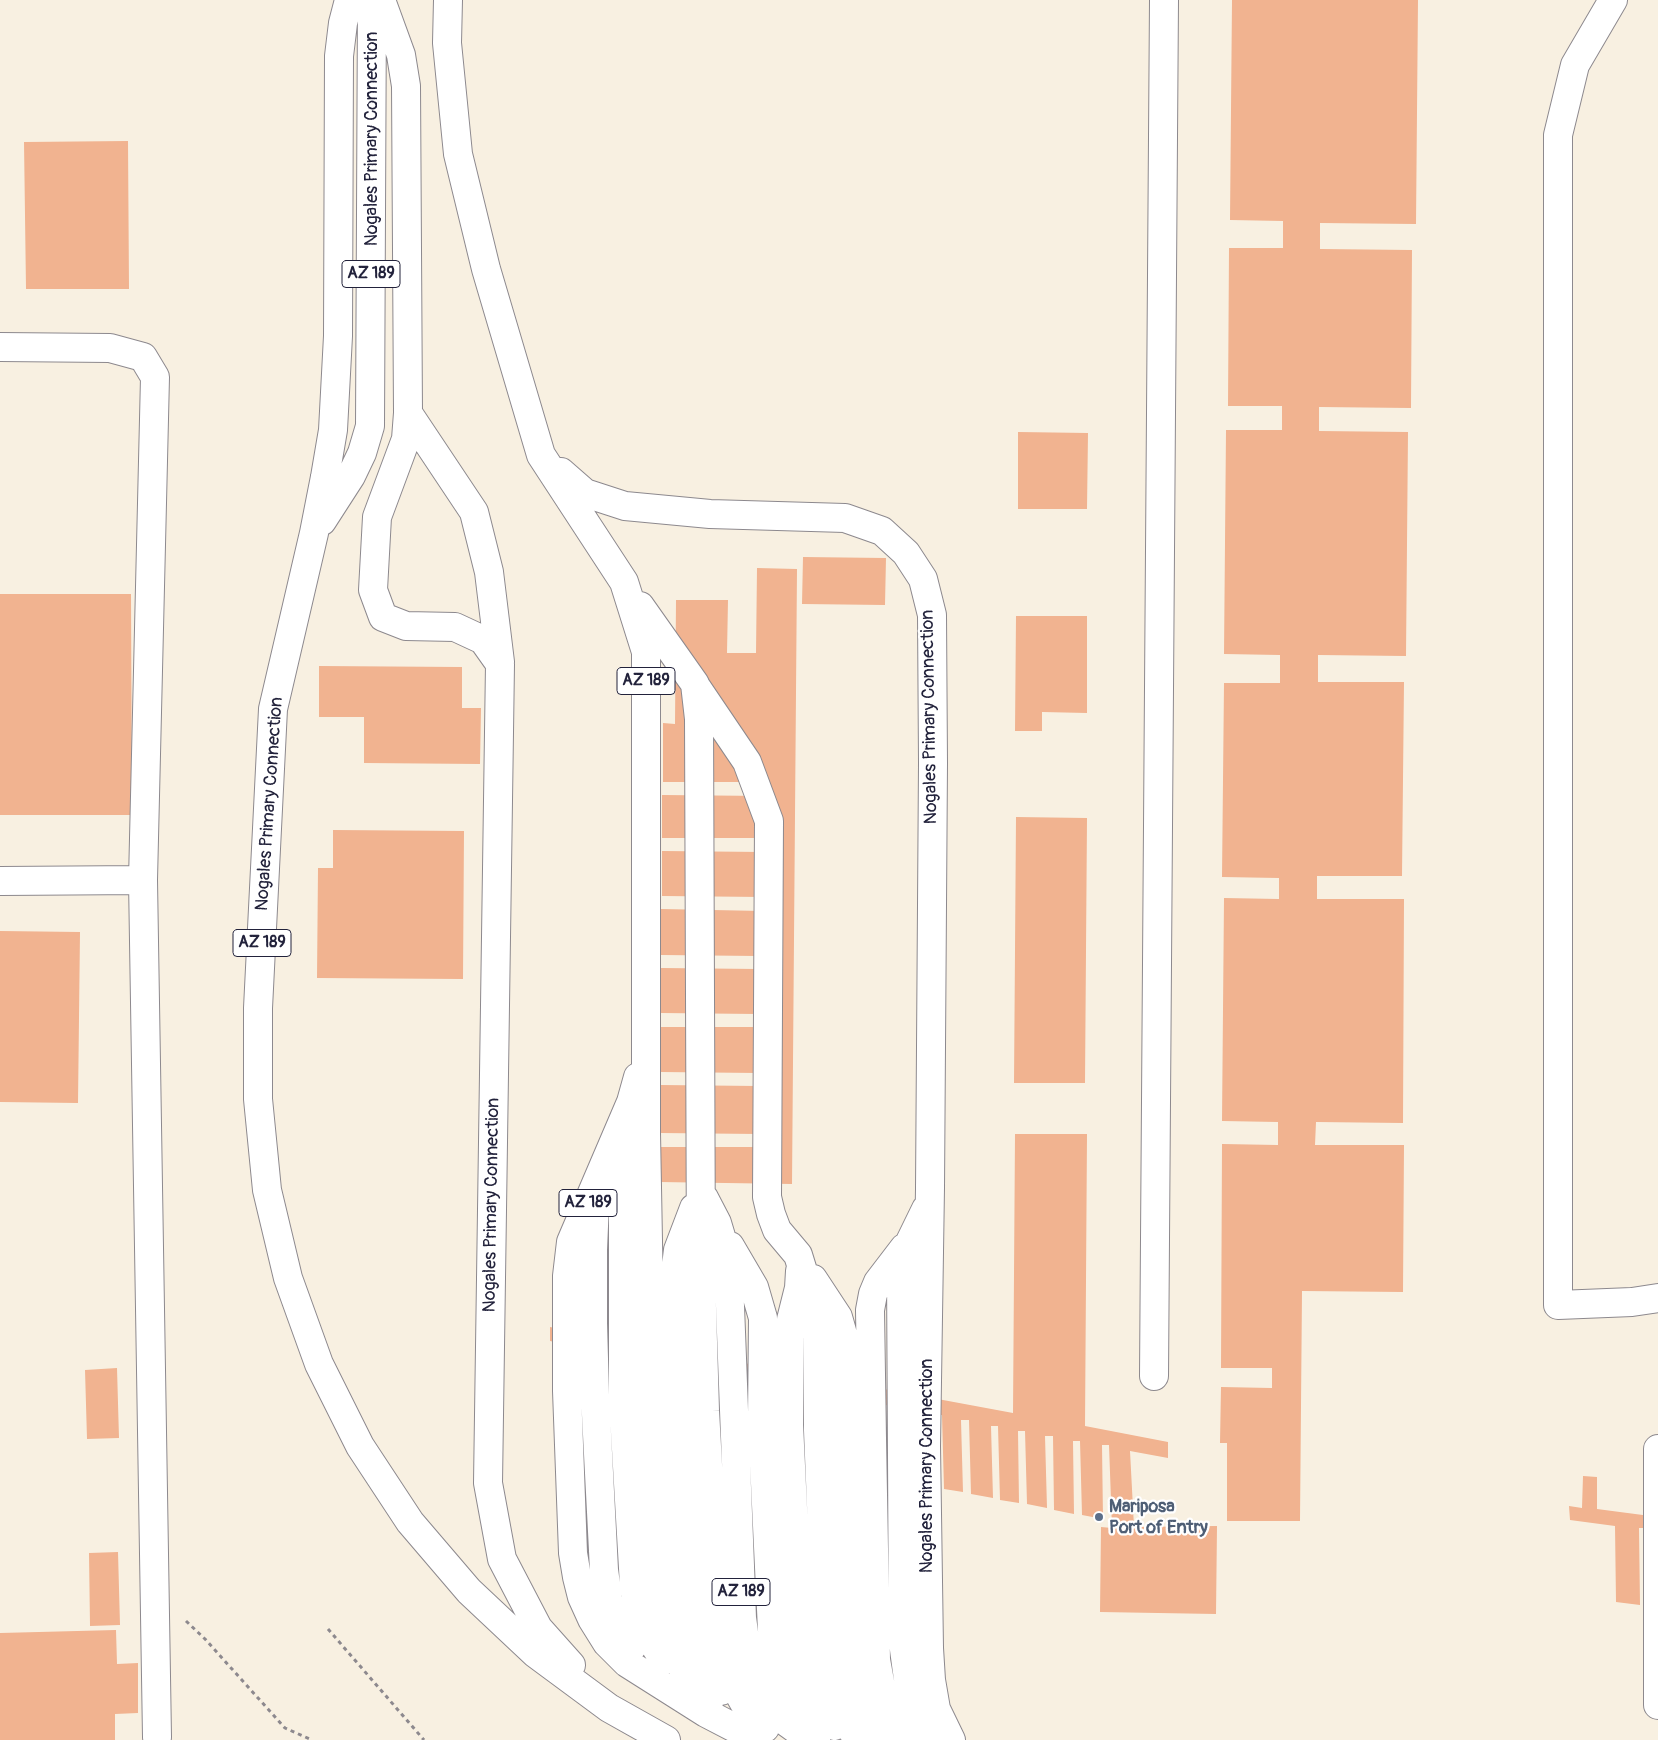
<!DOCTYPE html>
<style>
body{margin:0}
canvas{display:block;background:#f8f0e1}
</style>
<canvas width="1658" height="1740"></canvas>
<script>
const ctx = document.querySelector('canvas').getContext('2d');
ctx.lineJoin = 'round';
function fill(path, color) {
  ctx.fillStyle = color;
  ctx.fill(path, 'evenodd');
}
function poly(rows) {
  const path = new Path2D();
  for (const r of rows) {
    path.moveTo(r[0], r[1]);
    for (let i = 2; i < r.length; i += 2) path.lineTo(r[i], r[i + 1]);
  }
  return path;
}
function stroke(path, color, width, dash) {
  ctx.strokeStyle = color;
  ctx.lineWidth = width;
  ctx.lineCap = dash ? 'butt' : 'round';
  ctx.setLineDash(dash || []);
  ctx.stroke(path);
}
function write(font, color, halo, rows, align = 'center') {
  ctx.font = font + ' Pangolin,sans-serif';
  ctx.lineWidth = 4.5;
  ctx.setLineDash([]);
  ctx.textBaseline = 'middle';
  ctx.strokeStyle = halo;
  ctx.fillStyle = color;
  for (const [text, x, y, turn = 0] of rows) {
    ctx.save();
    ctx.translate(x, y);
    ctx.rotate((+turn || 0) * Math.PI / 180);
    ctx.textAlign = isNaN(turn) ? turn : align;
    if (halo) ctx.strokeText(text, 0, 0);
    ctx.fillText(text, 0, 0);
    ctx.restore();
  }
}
fill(poly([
 [1232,0,1418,0,1416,224,1320,223,1320,249,1412,250,1411,408,1319,407,1319,431,1408,432,1406,656,1318,655,1318,682,1404,682,1402,876,1317,876,1317,899,1404,899,1403,1123,1316,1122,1315,1145,1404,1145,1403,1292,1302,1291,1300,1521,1227,1521,1227,1443,1220,1443,1221,1387,1272,1388,1272,1368,1221,1368,1222,1144,1278,1145,1278,1122,1222,1121,1224,898,1279,899,1279,878,1222,877,1224,683,1280,683,1280,655,1224,654,1226,430,1282,430,1282,406,1228,406,1229,248,1283,248,1283,221,1230,220],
 [128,141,129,289,26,289,24,142],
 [1018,432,1088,433,1087,509,1018,509],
 [803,557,886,558,885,605,802,604],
 [757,568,797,569,792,1184,659,1182,659,1147,759,1147,759,1134,659,1133,660,1085,758,1086,758,1073,660,1072,660,1027,757,1027,757,1014,660,1013,661,968,758,969,758,956,661,955,661,909,763,911,763,897,662,896,662,851,763,852,763,838,662,838,662,795,766,796,766,782,663,782,663,723,675,724,676,600,728,600,727,653,756,653],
 [0,594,131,594,132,815,0,815],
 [1016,616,1087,616,1087,713,1042,712,1042,731,1015,731],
 [319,666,462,667,462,708,481,708,480,764,364,763,364,717,319,717],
 [1016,817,1087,818,1085,1083,1014,1083],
 [333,830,464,831,463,979,317,978,318,868,333,868],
 [0,931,80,932,78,1103,0,1102],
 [1015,1134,1087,1134,1085,1426,1168,1442,1168,1458,1130,1451,1134,1527,1217,1526,1216,1614,1100,1612,1101,1527,1112,1528,1109,1445,1102,1445,1103,1519,1082,1515,1080,1441,1073,1441,1074,1514,1054,1510,1053,1436,1045,1436,1047,1508,1027,1504,1025,1431,1018,1431,1019,1503,1000,1500,998,1426,991,1426,993,1498,971,1494,969,1420,961,1420,963,1492,944,1489,942,1415,935,1415,806,1389,715,1375,640,1358,605,1353,550,1341,550,1327,1013,1413],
 [117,1368,119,1438,87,1439,85,1370],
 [1583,1476,1597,1477,1597,1509,1658,1517,1647,1528,1639,1528,1640,1605,1616,1602,1615,1526,1570,1520,1569,1506,1582,1508],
 [118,1552,120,1625,90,1626,89,1553],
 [116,1630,117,1664,138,1663,138,1713,115,1714,115,1740,0,1740,0,1633]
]), '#f1b390');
const minor = poly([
 [1613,0,1575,65,1558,135,1558,1305,1632,1302,1658,1298],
 [0,347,110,348,143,357,155,377,143,880,157,1737],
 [0,881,143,880],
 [1154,1376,1164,0]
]);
const highway = poly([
 [349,0,343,23,339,56,338,336,333,430,325,477,314,533,273,709,258,1008,258,1099,267,1190,288,1278,319,1364,360,1446,410,1522,469,1591,536,1654,609,1708,666,1740],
 [381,0,401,55,406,86,408,413,406,439,377,517,373,590,383,617,406,626,455,627,483,640,500,664,488,1483,502,1559,538,1628,571,1665],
 [448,0,447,43,458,154,486,269,541,455,624,582,646,652,646,1133,651,1402,661,1591,664,1621,672,1648,685,1672,709,1702],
 [408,413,474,512,489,572,500,662],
 [561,472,585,493,625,506,710,514,845,518,882,531,906,553,923,579,932,615,933,763,930,1188,926,1446,929,1648,931,1680,936,1709,951,1740],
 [322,521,351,476,362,453,370,426,372,0],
 [640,606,695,684,699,719,701,1274,705,1411,717,1625,722,1651,730,1678,744,1703,765,1728],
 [697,688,747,762,769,821,767,1197,771,1214,777,1230,798,1255,814,1307,817,1331,818,1430,828,1680,832,1698,840,1714,859,1740],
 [638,1077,631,1102,571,1242,567,1276,567,1391,573,1553,577,1577,582,1597,592,1619,607,1643,627,1663,706,1713,758,1740],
 [625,1135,623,1168,623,1398,634,1585,639,1611,649,1637,664,1660],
 [704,1198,717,1223,726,1253,729,1280,742,1618,746,1647,759,1686,769,1702,782,1719,800,1732,816,1740],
 [595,1202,593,1250,593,1323,595,1395,604,1570,608,1599,613,1617,622,1635,632,1647],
 [694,1208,678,1250,675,1274,678,1407,690,1615,693,1641,702,1666,721,1691],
 [926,1209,904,1254,901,1271,903,1642,910,1694,921,1719,938,1740],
 [730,1246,754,1287,763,1318,762,1420,773,1651,779,1680,790,1702,805,1721],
 [904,1248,878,1282,873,1294,870,1310,872,1439,876,1660,881,1687,892,1715,903,1732,910,1740],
 [800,1271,799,1288,791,1320,789,1337,789,1425,800,1652,803,1674,810,1696,821,1716,834,1726],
 [813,1279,838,1317,844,1338,844,1434,851,1647,853,1671,859,1696,869,1718,887,1740],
 [1658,1449,1658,1705]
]);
stroke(minor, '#8d898e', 30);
stroke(highway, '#8d898e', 30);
stroke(poly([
 [186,1621,205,1639,285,1728,312,1740],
 [328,1629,424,1740]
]), '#8d898e', 3, [4, 4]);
stroke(minor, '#fff', 28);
stroke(highway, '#fff', 28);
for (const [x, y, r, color] of [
 [1099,1517,5,"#5c6f8a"]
]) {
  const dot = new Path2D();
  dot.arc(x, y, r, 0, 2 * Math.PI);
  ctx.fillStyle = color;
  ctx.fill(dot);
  stroke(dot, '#fff', 2);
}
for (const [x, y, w] of [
 [371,274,58],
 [646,681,58],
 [262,943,58],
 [588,1203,58],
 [741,1592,58]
]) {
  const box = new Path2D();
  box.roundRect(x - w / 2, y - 13.5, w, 27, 4);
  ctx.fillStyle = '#fff';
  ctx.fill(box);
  stroke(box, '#22223b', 1);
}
write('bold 16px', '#22223b', null, [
 ["AZ 189",371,274],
 ["AZ 189",646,681],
 ["AZ 189",262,943],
 ["AZ 189",588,1203],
 ["AZ 189",741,1592]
]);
write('18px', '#22223b', '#fff', [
 ["Nogales Primary Connection",372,139,-90],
 ["Nogales Primary Connection",930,717,-91],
 ["Nogales Primary Connection",270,804,-86],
 ["Nogales Primary Connection",492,1205,-89],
 ["Nogales Primary Connection",927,1466,-90]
]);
write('bold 18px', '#4e5e75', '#fff', [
 ["Mariposa",1109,1507],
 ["Port of Entry",1109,1528]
], 'left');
</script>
